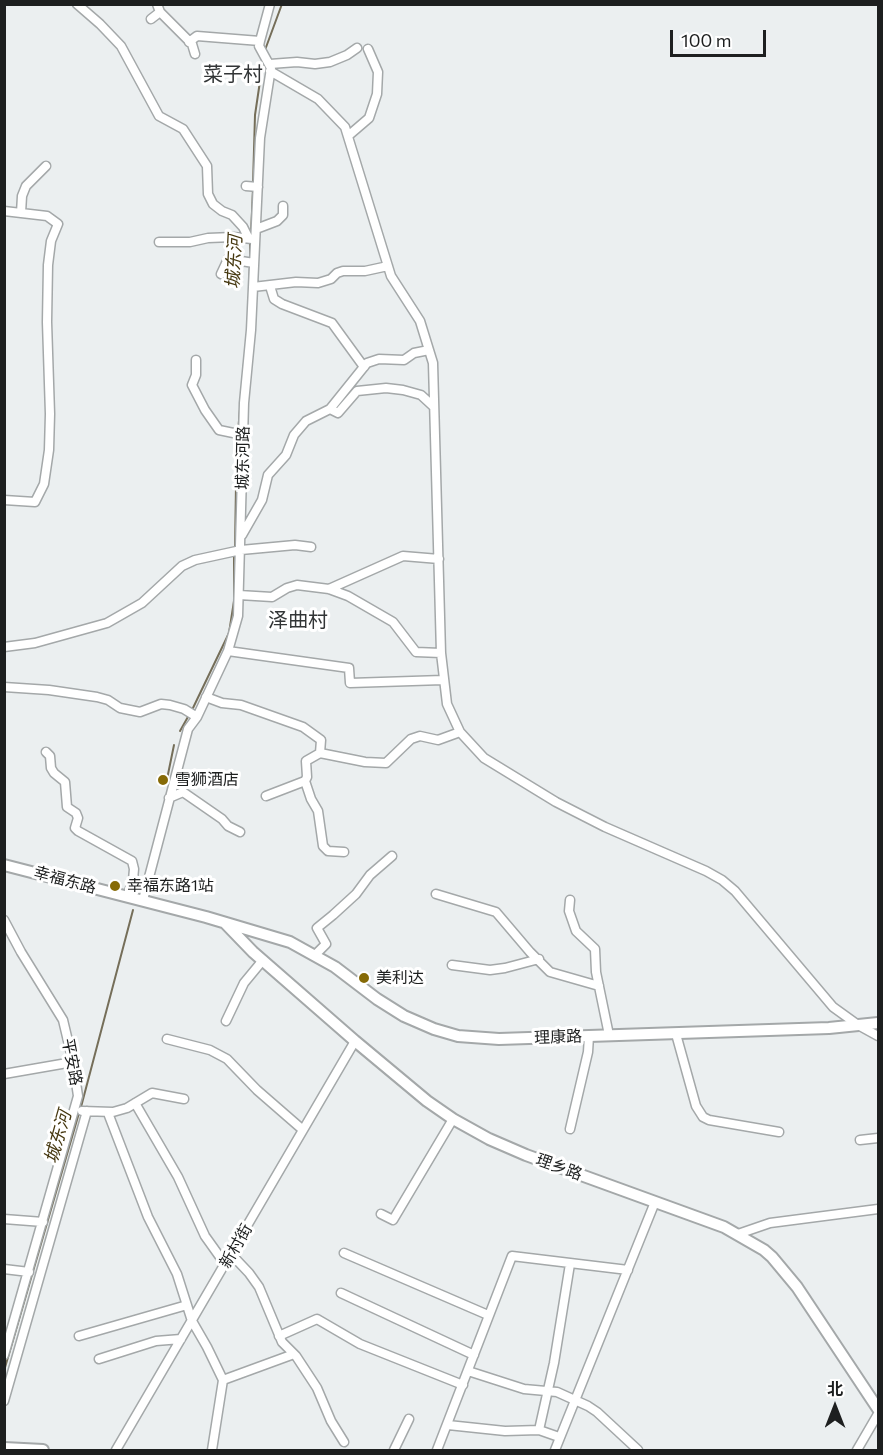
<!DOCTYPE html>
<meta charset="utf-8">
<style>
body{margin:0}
#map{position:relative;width:883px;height:1455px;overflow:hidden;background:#ebeff0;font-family:Commissioner,"Noto Sans SC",sans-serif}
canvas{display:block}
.frame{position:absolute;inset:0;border:6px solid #1d1f1f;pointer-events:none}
.north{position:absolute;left:805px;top:1377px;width:60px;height:60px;-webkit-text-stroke:4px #fff;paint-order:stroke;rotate:0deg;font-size:16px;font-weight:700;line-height:24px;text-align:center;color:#1d1f1f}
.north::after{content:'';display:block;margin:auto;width:21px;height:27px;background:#1d1f1f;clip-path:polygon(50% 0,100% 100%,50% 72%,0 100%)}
.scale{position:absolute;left:670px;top:30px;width:96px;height:27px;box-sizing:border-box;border:3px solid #1d1f1f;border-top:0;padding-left:8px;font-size:18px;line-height:21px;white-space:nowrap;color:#1d1f1f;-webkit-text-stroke:4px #fff;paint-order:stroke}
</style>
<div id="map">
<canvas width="883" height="1455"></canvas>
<div class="frame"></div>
<div class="north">北</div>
<div class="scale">100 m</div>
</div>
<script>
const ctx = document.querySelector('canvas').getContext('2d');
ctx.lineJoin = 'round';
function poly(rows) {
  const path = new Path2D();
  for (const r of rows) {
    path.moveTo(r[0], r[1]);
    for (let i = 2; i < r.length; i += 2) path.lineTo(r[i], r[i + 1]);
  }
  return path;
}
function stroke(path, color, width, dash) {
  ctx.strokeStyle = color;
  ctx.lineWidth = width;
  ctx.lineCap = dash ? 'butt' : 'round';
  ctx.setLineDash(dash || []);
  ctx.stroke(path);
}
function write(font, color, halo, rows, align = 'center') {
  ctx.font = font + ' Commissioner,"Noto Sans SC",sans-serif';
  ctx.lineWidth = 6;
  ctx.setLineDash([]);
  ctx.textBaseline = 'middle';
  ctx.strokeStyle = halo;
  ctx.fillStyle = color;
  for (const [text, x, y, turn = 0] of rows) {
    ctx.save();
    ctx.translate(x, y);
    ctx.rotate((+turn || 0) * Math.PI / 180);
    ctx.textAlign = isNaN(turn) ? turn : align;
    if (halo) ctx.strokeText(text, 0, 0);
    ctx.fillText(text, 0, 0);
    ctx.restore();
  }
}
stroke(poly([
 [265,50,282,4],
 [253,184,255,115,263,61],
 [251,234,253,189],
 [250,258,250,240],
 [249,291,250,264],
 [238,432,244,363],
 [237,468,238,438],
 [235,547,236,485],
 [192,710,229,633,234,601,234,554],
 [180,731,189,715],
 [166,784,174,745],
 [81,1107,133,910],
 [4,1371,79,1113]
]), '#756e59', 2);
const minor = poly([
 [77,4,100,24,121,46,159,116,183,129,207,166,208,194,213,204,222,211,232,215,243,227,248,237],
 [157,4,160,12,192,44,195,54],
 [151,19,160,12],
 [189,42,197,36,260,41],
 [270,64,297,62,315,64,330,62,347,55,357,48],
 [270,71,318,99,345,127,391,276,420,321,433,363,441,653,447,704,460,732,484,758,556,802,605,827,706,871,722,880,735,891,833,1007,858,1025,878,1036],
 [348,136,369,118,377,94,378,72,368,49],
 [246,186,258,187],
 [4,211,47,216,58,224,51,241,48,265,47,322,50,414,49,450,44,484,35,502,4,500],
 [21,213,22,196,26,186,46,166],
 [256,229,277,221,283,215,283,206],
 [159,242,190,242,208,238,233,237,252,239],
 [221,274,228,259,254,263],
 [270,286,274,299,282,304,332,323,364,367],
 [253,287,296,282,318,283,331,279,337,273,343,271,365,271,388,266],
 [196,360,196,375,192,385,205,410,219,430,243,435],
 [330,409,338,413,357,391,386,388,403,390,421,395,434,407],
 [242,535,262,500,268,475,286,455,294,435,306,421,330,409,367,363,379,359,404,360,414,353,429,350],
 [329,589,403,556,439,559],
 [239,595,272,597,287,588,297,585,329,589,348,596,393,622,416,652,441,653],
 [4,647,35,643,107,623,142,603,182,566,195,560,241,550,295,545,311,547],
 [228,651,349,668,350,683,443,680],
 [4,687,49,690,97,697,108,700,120,708,140,712,161,704,170,705,184,709,197,717],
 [206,697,222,703,241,705,303,727,321,740,320,753,365,762,386,763,411,739,420,736,438,740,460,732],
 [46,752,50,756,51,768,54,773,65,782,67,807,76,813,78,818,75,828,78,831,132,861,134,869,133,880,127,897],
 [305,781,311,799,318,811,323,846,328,851,344,852],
 [266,796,305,781,307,777,306,761,320,753],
 [169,798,183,792,222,819,228,826,240,832],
 [436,894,496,912,530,952,550,972,599,986],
 [143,900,188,729,197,717,228,651,238,616,244,403,251,330,260,138,271,68,259,46,260,41,270,4],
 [570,900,569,911,576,931,595,949,596,972,609,1035],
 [4,920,21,952,63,1020,73,1062,78,1096,4,1355],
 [315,955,326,944,317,928,333,915,356,894,370,875,392,856],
 [452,965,490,970,505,968,539,959],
 [226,1021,244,983,263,960],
 [676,1034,696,1106,703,1117,709,1120,779,1132],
 [167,1039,210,1050,227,1059,257,1090,303,1130],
 [4,1074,73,1062],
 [135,1103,178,1177,205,1236,225,1264],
 [82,1111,113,1112,127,1108,152,1093,184,1099],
 [108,1113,148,1217,177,1274,192,1321,207,1347,223,1380,212,1450],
 [570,1129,588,1052,589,1036],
 [860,1140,878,1138],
 [381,1214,393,1220,453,1119],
 [4,1219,43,1222],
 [738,1234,770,1223,878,1209],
 [344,1253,488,1315],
 [231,1254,249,1273,259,1287,282,1342,296,1356,317,1388,331,1421,344,1442],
 [4,1269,29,1272],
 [341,1293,474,1355],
 [79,1336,187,1305],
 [279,1336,317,1319,360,1344,463,1385],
 [99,1359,156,1341,181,1339],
 [468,1371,524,1389,557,1392,588,1406,597,1412,638,1450],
 [223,1380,294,1354],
 [4,1401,87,1111],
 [448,1425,505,1431,539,1430,559,1437],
 [539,1430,554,1363,570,1264],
 [116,1450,355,1041],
 [394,1450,409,1419],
 [437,1450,512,1256,628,1270],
 [555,1450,655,1202],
 [857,1450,878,1414]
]);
const major = poly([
 [4,865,206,917,290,942,335,967,377,999,404,1016,434,1029,458,1036,499,1039,829,1028,878,1023],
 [225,923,253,952,355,1041,427,1101,453,1119,489,1139,526,1155,724,1227,764,1250,772,1257,797,1287,878,1409],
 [4,1448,43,1450]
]);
stroke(minor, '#a4a8a9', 11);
stroke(major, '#a4a8a9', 14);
stroke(minor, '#fff', 8);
stroke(major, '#fff', 10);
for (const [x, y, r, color] of [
 [163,780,6,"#866a06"],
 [115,886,6,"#866a06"],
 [364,978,6,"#866a06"]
]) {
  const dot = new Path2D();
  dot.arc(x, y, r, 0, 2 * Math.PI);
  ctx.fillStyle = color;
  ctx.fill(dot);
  stroke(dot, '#fff', 2);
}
write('16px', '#1d1f1f', '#fff', [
 ["城东河路",243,458,-89],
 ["幸福东路",65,880,15],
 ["理康路",558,1037,-2],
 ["平安路",72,1062,79],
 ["理乡路",559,1167,20],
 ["新村街",236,1246,-60]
]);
write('16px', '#1d1f1f', '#fff', [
 ["雪狮酒店",175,780],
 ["幸福东路1站",127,886],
 ["美利达",376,978]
], 'left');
write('italic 18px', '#463810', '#fff', [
 ["城东河",234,262,-87],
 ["城东河",58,1137,-74]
]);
write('20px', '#323536', '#fff', [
 ["菜子村",233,74],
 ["泽曲村",298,620]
]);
</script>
